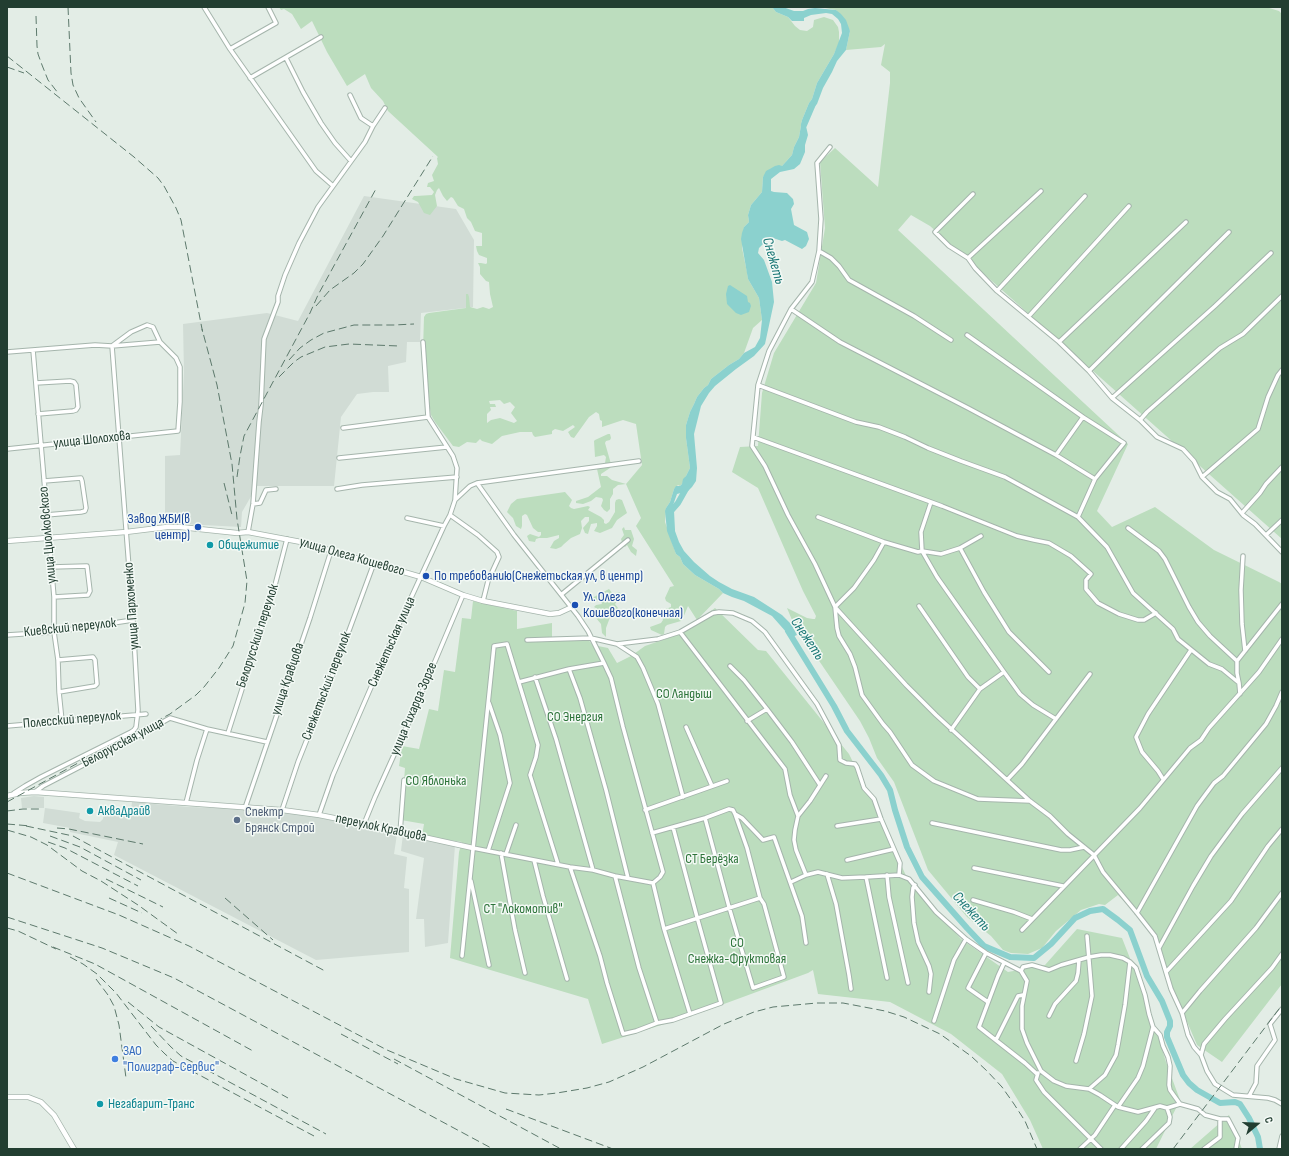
<!DOCTYPE html>
<meta charset="utf-8">
<style>
body{margin:0}
#map{position:relative;width:1289px;height:1156px;overflow:hidden;background:#e3ede6;font-family:"Sofia Sans Condensed",sans-serif}
canvas{display:block}
.frame{position:absolute;inset:0;border:8px solid #223e31;pointer-events:none}
.north{position:absolute;left:1237px;top:1104px;width:40px;height:40px;-webkit-text-stroke:3px #f3f9f5;paint-order:stroke;rotate:71deg;font-size:11px;font-weight:700;line-height:16px;text-align:center;color:#223e31}
.north::after{content:'';display:block;margin:auto;width:14px;height:18px;background:#223e31;clip-path:polygon(50% 0,100% 100%,50% 72%,0 100%)}
</style>
<div id="map">
<canvas width="1289" height="1156"></canvas>
<div class="frame"></div>
<div class="north">С</div>
</div>
<script>
const ctx = document.querySelector('canvas').getContext('2d');
ctx.lineJoin = 'round';
function fill(path, color) {
  ctx.fillStyle = color;
  ctx.fill(path, 'evenodd');
}
function poly(rows) {
  const path = new Path2D();
  for (const r of rows) {
    path.moveTo(r[0], r[1]);
    for (let i = 2; i < r.length; i += 2) path.lineTo(r[i], r[i + 1]);
  }
  return path;
}
function stroke(path, color, width, dash) {
  ctx.strokeStyle = color;
  ctx.lineWidth = width;
  ctx.lineCap = dash ? 'butt' : 'round';
  ctx.setLineDash(dash || []);
  ctx.stroke(path);
}
function write(font, color, halo, rows, align = 'center') {
  ctx.font = font + ' "Sofia Sans Condensed",sans-serif';
  ctx.lineWidth = 3;
  ctx.setLineDash([]);
  ctx.textBaseline = 'middle';
  ctx.strokeStyle = halo;
  ctx.fillStyle = color;
  for (const [text, x, y, turn = 0] of rows) {
    ctx.save();
    ctx.translate(x, y);
    ctx.rotate((+turn || 0) * Math.PI / 180);
    ctx.textAlign = isNaN(turn) ? turn : align;
    if (halo) ctx.strokeText(text, 0, 0);
    ctx.fillText(text, 0, 0);
    ctx.restore();
  }
}
fill(poly([
 [364,196,456,209,474,240,473,307,421,313,420,342,407,342,406,362,388,366,389,392,373,392,357,394,341,417,334,486,257,486,242,512,241,527,165,523,165,456,180,455,184,372,183,324,267,313,298,321],
 [34,796,44,797,44,808,22,808,21,798],
 [132,802,189,807,242,809,306,815,397,834,394,854,407,857,404,888,409,889,409,952,316,960,114,855,118,842,70,832,70,828,43,823,45,808,80,813,79,818,85,821,100,822,103,819,104,813,101,807,131,810],
 [403,834,455,845,448,943,425,947,424,919,416,919,424,858,401,851]
]), '#d1dcd5');
fill(poly([
 [279,7,772,7,776,12,788,17,795,26,800,30,807,31,813,27,814,20,824,17,833,20,838,27,839,32,839,43,834,54,817,83,812,99,809,103,802,120,799,137,794,147,792,155,782,166,770,169,763,177,762,192,751,205,748,215,749,222,744,227,742,248,747,272,748,279,759,298,762,320,753,328,744,353,739,359,729,365,711,379,708,385,704,388,697,397,694,404,690,412,686,425,686,438,690,468,682,484,680,486,678,485,674,489,670,502,666,508,665,522,676,554,680,557,683,564,695,575,719,589,723,593,697,620,688,606,683,618,681,621,667,625,665,627,664,634,662,635,651,630,650,627,661,623,663,620,661,612,663,610,671,607,671,604,666,601,665,598,670,587,674,586,636,526,641,518,626,484,618,485,613,489,613,494,610,499,610,509,607,512,604,510,601,506,603,500,602,498,596,497,591,501,583,504,576,503,576,501,588,497,601,487,597,469,603,467,605,463,606,457,604,455,595,457,594,441,595,440,608,434,610,434,611,438,610,440,606,441,605,443,611,464,610,468,601,474,601,476,607,476,612,480,626,484,642,465,636,424,623,420,602,427,602,421,600,420,599,414,596,412,589,417,574,438,571,437,568,432,575,427,573,425,563,431,555,429,552,431,552,434,535,437,533,435,532,432,520,432,502,436,492,444,482,441,480,439,476,443,467,442,459,447,453,446,435,422,431,415,424,372,423,350,424,317,426,314,429,313,466,308,466,294,468,294,469,297,470,307,477,309,483,307,489,309,493,307,490,294,489,282,486,281,480,274,480,267,478,263,481,263,486,264,487,263,487,258,479,255,477,251,476,246,482,246,482,233,475,231,471,222,467,218,464,209,458,206,453,198,451,197,447,201,443,196,439,188,437,190,435,195,437,206,430,215,424,213,418,202,412,199,414,196,416,196,432,195,434,192,430,187,427,187,428,183,434,181,432,175,438,164,437,158,438,157,388,111,383,101,371,88,365,74,347,86,327,52,312,21,301,29,292,14,284,9,281,10],
 [500,400,504,404,510,402,515,407,511,413,517,421,514,423,500,418,491,420,487,423,487,414,491,410,490,407,496,407,495,404,490,404,489,401],
 [819,7,1266,7,1279,11,1282,14,1282,539,930,226,911,215,898,230,1128,444,1097,511,1112,527,1155,507,1214,550,1279,582,1282,584,1282,984,1222,1062,1197,1045,1171,984,1157,935,1118,895,1105,905,1099,904,1081,910,1056,931,1042,948,1028,954,1011,953,1003,950,991,936,967,917,928,870,894,782,877,758,869,738,860,721,809,646,799,629,792,620,787,608,807,618,813,619,815,619,816,616,803,591,758,488,732,472,740,447,758,446,762,393,774,353,816,283,825,228,820,162,835,148,878,187,890,83,890,72,881,65,885,44,881,47,846,50,850,31,836,10],
 [565,492,572,500,569,506,571,508,574,509,588,506,590,507,588,510,601,517,604,520,604,523,606,524,609,522,615,512,615,503,616,500,619,499,622,500,627,513,617,520,612,528,600,533,594,531,597,526,597,523,591,524,588,534,585,533,583,528,589,521,589,517,585,517,581,521,582,528,580,534,571,538,564,544,561,547,556,549,550,548,554,541,559,538,559,535,547,538,539,538,536,539,535,542,529,541,527,536,530,534,539,537,541,535,541,532,538,532,533,528,527,515,525,514,522,516,522,526,521,529,516,526,513,518,507,512,511,504,517,499],
 [624,527,625,530,631,530,634,539,632,546,637,550,636,556,631,552,627,545,625,547,623,545,621,539,624,535,622,529],
 [609,589,613,594,619,592,622,594,615,604,621,612,612,612,606,628,606,637,602,633,601,624,596,618,600,613,599,610,594,607,596,605,602,604,601,602,592,598],
 [473,601,517,611,517,629,552,623,552,637,588,639,595,649,598,646,608,648,617,663,631,656,645,646,680,634,715,608,758,650,766,651,849,754,877,811,907,878,961,939,1008,972,1045,965,1077,929,1122,938,1148,1004,1166,1062,1180,1100,1156,1149,1043,1149,1030,1120,1002,1074,951,1034,890,1002,818,994,813,970,808,973,705,1011,602,1044,588,999,450,958,459,852,462,842,422,836,424,824,401,820,405,768,399,766,402,746,419,749,429,709,438,711,444,670,455,672,462,618,471,619],
 [1229,1115,1242,1149,1190,1149]
]), '#bcddbe');
fill(poly([
 [772,7,783,7,794,11,803,11,808,9,815,8,836,10,841,14,846,20,850,31,846,50,837,61,832,72,823,88,817,104,807,115,806,126,808,135,805,145,805,152,800,164,794,169,780,172,771,179,771,191,774,192,787,193,793,199,794,204,791,209,794,225,807,232,809,239,806,246,802,249,785,240,782,241,773,238,766,241,759,248,758,253,764,260,772,282,774,302,765,344,754,356,736,369,715,386,709,393,701,406,694,434,697,468,696,481,692,487,688,491,677,494,672,508,671,520,679,542,684,551,694,562,710,576,719,582,732,589,754,597,782,615,791,624,797,635,790,638,787,633,772,616,744,601,732,597,723,593,719,589,695,575,683,564,680,557,676,554,667,531,665,511,666,508,670,502,674,489,676,486,680,486,682,484,683,479,686,476,690,468,686,438,686,425,690,412,694,404,697,397,704,388,708,385,711,379,729,365,739,359,744,353,755,347,760,338,762,320,759,298,748,279,741,239,742,233,744,227,749,222,748,215,751,205,762,192,763,177,766,171,775,166,779,165,782,166,792,155,794,147,799,137,802,120,809,103,812,99,817,83,834,54,842,33,841,24,838,19,832,14,826,13,811,15,804,18,804,21,792,21,788,17,776,12],
 [730,285,747,296,748,302,750,303,751,306,749,312,741,315,736,313,727,304,726,294,728,286]
]), '#8bd1ce');
stroke(poly([
 [804,125,813,104],
 [672,530,671,511,678,503,687,487],
 [788,631,834,706,847,731,881,775,890,790,895,810,907,847,922,877,967,928,984,946,1010,957,1034,958,1051,944,1075,918,1090,911,1103,909,1118,920,1130,930,1147,976,1162,1001,1170,1021,1170,1026,1167,1032,1167,1037,1183,1075,1189,1083,1197,1090,1220,1103,1235,1102,1240,1104,1249,1118,1258,1137,1260,1149]
]), '#8bd1ce', 6);
const minor = poly([
 [204,7,230,49,316,171,332,185],
 [230,49,276,23,268,7],
 [286,58,303,92,321,123,335,143,351,161],
 [250,78,321,37],
 [350,95,361,118,373,126],
 [830,147,817,163,821,219,819,251,812,282,791,309,769,351,758,385,752,446,765,466,788,515,815,564,835,607,837,628,839,636,850,654,855,667,862,695,883,724,890,732,912,765,934,781,978,799,1030,801],
 [973,194,935,232,949,246,968,258,975,268,997,291,1059,342,1089,371,1112,398,1140,420,1157,437,1183,449,1194,461,1202,477,1217,492,1230,499,1243,515,1255,524,1282,552],
 [819,251,831,258,839,266,849,280,914,316,951,340],
 [968,258,1041,191],
 [997,291,1085,196],
 [791,309,840,342,968,408,1056,455,1095,479],
 [1029,316,1129,206],
 [967,335,1083,417,1124,443,1095,479,1078,517],
 [1059,342,1186,222],
 [33,350,54,597,54,632,58,660,59,692,62,721],
 [7,352,95,345,112,346,131,332,147,325,153,327,160,342,176,358,180,367,180,402,178,431,7,449],
 [1089,371,1229,232],
 [36,383,70,381,74,382,76,385,78,407,76,410,73,411,38,414],
 [758,385,856,422,879,427,905,437,928,448,961,461,1005,477,1078,517,1107,547,1133,593,1173,629,1178,639,1209,664,1222,669,1239,683,1240,694],
 [1112,398,1215,306,1271,253],
 [1140,420,1147,412,1220,348,1243,334,1282,296],
 [343,428,428,417],
 [753,437,942,506,1017,536,1034,540,1049,543,1071,556,1091,574,1086,580,1086,589,1098,603,1119,614,1138,620,1144,620,1156,613],
 [1056,455,1083,417],
 [339,458,447,447],
 [1202,477,1258,429,1268,397,1278,375,1282,370],
 [44,481,81,478,82,481,86,508,85,511,81,512,46,515],
 [477,483,514,535,578,616,588,631,604,663,611,678,623,727,663,872,660,877,653,883],
 [337,489,362,485,457,477],
 [455,500,470,486,477,483,639,461],
 [931,502,921,532,922,551,937,577,1004,672,1020,694,1033,705,1056,719],
 [253,504,260,503,266,490,276,489],
 [1242,513,1260,493,1266,484,1282,467],
 [450,515,478,535,497,552,499,557,488,581,483,601],
 [818,517,884,542,918,552,922,551,941,554,960,548,981,536],
 [407,518,444,526],
 [1128,528,1159,551,1165,559,1189,607,1198,622,1210,636,1237,661],
 [248,532,253,504,259,422,261,405,264,339,278,302,278,296,285,275,299,243,318,207,365,142,373,126,385,108],
 [1266,535,1282,520],
 [960,548,984,592,1009,632,1049,672],
 [1243,556,1241,590,1242,624,1245,651],
 [51,567,87,566,90,591,88,595,54,597],
 [562,594,628,540],
 [919,606,968,677,980,689],
 [835,607,906,685,936,715,1030,801,1050,816,1068,834,1094,855,1103,872,1137,913,1155,936,1171,989,1182,1013,1188,1035,1194,1047,1201,1055,1207,1071,1215,1084,1233,1095,1268,1098,1275,1100,1282,1104],
 [835,607,854,588,874,560,884,542],
 [680,632,785,769,790,795,798,816,795,830,794,840,796,850,806,875],
 [7,635,54,632,133,620],
 [527,640,591,638,617,644,658,639,680,632,713,613,719,612,733,613,752,621,765,632,817,704,839,745,840,760,846,763,855,764,857,767,864,788,874,799,881,819,900,863,899,875],
 [617,644,637,657,643,668,658,704,683,797],
 [58,660,93,657,95,660,97,684,95,686,59,692],
 [730,666,744,680,767,709,792,742,820,785],
 [569,669,580,698,606,790,628,878],
 [535,677,556,739,593,870],
 [519,682,569,669,604,663],
 [1239,683,1237,673,1237,661,1282,604],
 [747,721,767,709],
 [7,726,146,714],
 [686,727,712,786],
 [951,730,980,689,1004,672],
 [228,733,274,589,287,539],
 [1163,779,1158,771,1142,752,1136,737,1148,714,1191,650],
 [1007,780,1022,764,1090,674],
 [35,792,43,786,118,747,170,718,207,729,267,742],
 [14,793,25,786,41,777,131,732,134,730,136,727,138,710,133,620,112,346,160,342],
 [186,803,197,760,207,729],
 [245,808,310,618,331,551],
 [282,810,298,762,333,674,374,563],
 [645,810,727,781],
 [319,815,333,775,388,648,444,526,450,515,455,500,457,468,453,456,428,417,423,342],
 [798,816,810,801,826,776],
 [705,818,729,907,753,988,784,977,764,904,760,898,747,848,735,814],
 [932,823,1061,850,1070,850,1084,847],
 [364,824,375,797,417,704,463,595],
 [837,826,881,819],
 [400,833,404,780],
 [652,833,705,818,729,809,733,810,735,814,742,818,763,840,774,837,802,916,806,943],
 [473,848,570,867,593,870,615,876,653,883],
 [488,851,510,783,500,735,489,703],
 [501,853,515,930,525,973],
 [506,854,516,825],
 [534,860,543,896,567,979],
 [847,860,894,849],
 [570,867,600,956,607,983,623,1034,636,1031,657,1023,673,1020,721,1003,697,917,673,827],
 [974,868,1063,886],
 [827,874,836,904,849,975,851,989],
 [887,875,889,897,908,983],
 [615,876,639,968,657,1023],
 [866,877,887,978],
 [471,881,489,965],
 [791,882,806,875,818,872,842,878,866,877,899,875,909,879,936,912,966,939,986,953,1021,971,1027,981,1022,1006,1022,1029,1027,1043,1041,1071,1054,1081,1066,1086,1089,1089,1100,1095,1118,1107,1138,1112,1160,1106,1167,1108,1170,1117,1169,1123,1142,1149],
 [653,883,664,929,690,1014],
 [915,885,913,888,912,897,914,923,918,942,929,966,931,974,929,992],
 [973,900,1014,912,1032,919],
 [1137,913,1197,806,1214,783,1223,776,1266,724,1276,706,1282,692],
 [664,929,760,898],
 [1022,930,1140,808,1190,748,1201,740,1209,728,1259,672,1282,639],
 [1159,948,1193,886,1211,856,1242,814,1282,768],
 [986,953,968,988,988,1002],
 [462,956,494,646,507,644,538,745,536,757,530,775,558,864],
 [1004,963,998,976,979,1027,1025,1063,1037,1074],
 [1021,971,1023,967,1032,965,1049,970,1061,965,1089,957,1101,955,1110,955,1123,958,1130,962,1136,968,1145,995,1149,1014,1153,1027,1160,1035,1163,1046,1168,1057,1170,1066,1169,1085,1170,1090,1180,1104],
 [1166,972,1231,901,1268,846,1282,829],
 [1182,1013,1200,991,1256,928,1282,893],
 [1049,1016,1055,1004,1076,981,1078,973,1079,960],
 [934,1021,954,960,966,939],
 [996,1040,1018,996,1023,995],
 [1201,1055,1204,1044,1225,1019,1272,968,1282,954],
 [1076,1061,1084,1034,1092,996,1087,936],
 [1038,1073,1036,1080,1044,1092,1101,1149],
 [1089,1089,1105,1075,1116,1055,1118,1045,1125,1005,1130,962],
 [1249,1096,1256,1083,1257,1066,1275,1040,1270,1024,1282,1009],
 [1118,1107,1138,1078,1143,1066,1153,1027],
 [1167,1108,1180,1104,1198,1109,1205,1115,1220,1119,1228,1119,1238,1138,1236,1149],
 [1080,1149,1095,1135,1115,1105],
 [1121,1149,1146,1121,1155,1108],
 [1204,1149,1220,1137,1220,1119],
 [1279,1149,1282,1136]
]);
const tertiary = poly([
 [7,541,126,532,167,527,180,527,237,533,248,532,301,542,316,545,331,551,421,577,463,595,483,601,550,614,559,613,572,607],
 [7,796,20,793,35,792,282,810,319,815,364,824,473,848],
 [7,1097,28,1097,41,1102,54,1115,74,1149]
]);
stroke(minor, '#a5b5ac', 5.5);
stroke(tertiary, '#a5b5ac', 6);
stroke(minor, '#fff', 3.5);
stroke(tertiary, '#fff', 4.5);
stroke(poly([
 [68,7,71,73,73,85,79,98,96,122],
 [36,16,37,46,38,54,42,65,48,80,58,93],
 [7,56,134,157,158,178,164,186,176,208,181,220,203,334],
 [7,67,24,73],
 [316,306,330,290,354,273,363,264,383,236,433,156],
 [289,360,300,348,311,340,324,333,354,325,394,325,414,324],
 [279,377,294,362,301,357,325,347,349,344,399,346],
 [237,477,240,456,244,436,310,313,318,295,377,187],
 [224,483,232,515],
 [7,802,109,746,170,714,196,695,204,687,219,668,233,646,245,603,247,581,237,519,232,464,217,385,202,329],
 [7,811,23,809,42,809],
 [7,824,31,826],
 [26,826,73,836,84,842,325,971],
 [57,828,69,829,143,844],
 [7,830,31,837,47,845,82,871,101,881,138,905,178,934],
 [50,836,80,847,141,880],
 [48,842,65,848,138,886],
 [7,873,119,915,189,946,387,1050,456,1079,505,1093,539,1095,557,1093,587,1088,609,1082,643,1067,724,1024,754,1012,773,1007,817,1003,843,1003,885,1011,904,1017,940,1034,971,1056,987,1071,1002,1087,1014,1104,1025,1121,1037,1149],
 [106,879,163,907],
 [109,898,142,913],
 [225,898,273,940],
 [7,917,102,948,174,978,493,1149],
 [7,928,18,931,56,949],
 [53,947,95,964,253,1051],
 [70,957,83,964,97,974,116,993,156,1045,165,1054,173,1061,314,1136],
 [96,979,108,995,114,1006,119,1025,126,1078],
 [128,1002,159,1027,288,1098],
 [151,1026,171,1047,181,1056,326,1134],
 [341,1034,398,1064],
 [394,1059,561,1149],
 [506,1109,613,1149],
 [1173,1149,1282,1005]
]), '#5d796c', 1, [8, 4]);
for (const [x, y, r, color] of [
 [198,527,4,"#1a4fb4"],
 [210,545,4,"#0f9aa8"],
 [426,576,4,"#1a4fb4"],
 [575,605,4,"#1a4fb4"],
 [90,811,4,"#0f9aa8"],
 [237,820,4,"#5c6f8a"],
 [115,1059,4,"#3f7fe0"],
 [100,1104,4,"#0f9aa8"]
]) {
  const dot = new Path2D();
  dot.arc(x, y, r, 0, 2 * Math.PI);
  ctx.fillStyle = color;
  ctx.fill(dot);
  stroke(dot, '#f3f9f5', 1.5);
}
write('14px', '#223e31', '#f3f9f5', [
 ["улица Шолохова",92,440,-6],
 ["улица Циолковского",48,535,-95],
 ["улица Олега Кошевого",352,557,16],
 ["улица Пархоменко",132,606,-94],
 ["Киевский переулок",70,628,-6],
 ["Белорусский переулок",258,636,-72],
 ["Снежетьская улица",392,642,-66],
 ["улица Кравцова",288,679,-71],
 ["Снежетьский переулок",327,686,-69],
 ["улица Рихарда Зорге",414,709,-67],
 ["Полесский переулок",72,720,-5],
 ["Белорусская улица",123,743,-28],
 ["переулок Кравцова",381,828,12]
]);
write('14px', '#164399', '#f3f9f5', [
 ["Завод ЖБИ(в",190,519,"right"],
 ["центр)",190,535,"right"],
 ["По требованию(Снежетьская ул, в центр)",434,576],
 ["Ул. Олега",583,597],
 ["Кошевого(конечная)",583,613]
], 'left');
write('14px', '#0d838f', '#f3f9f5', [
 ["Общежитие",218,545],
 ["АкваДрайв",98,811],
 ["Негабарит-Транс",108,1104]
], 'left');
write('14px', '#2d743a', '#f3f9f5', [
 ["СО Ландыш",684,694],
 ["СО Энергия",575,717],
 ["СО Яблонька",436,781],
 ["СТ Берёзка",712,859],
 ["СТ \"Локомотив\"",523,909],
 ["СО",737,943],
 ["Снежка-Фруктовая",737,959]
]);
write('14px', '#4e5e75', '#f3f9f5', [
 ["Спектр",245,812],
 ["Брянск Строй",245,828]
], 'left');
write('14px', '#366cbe', '#f3f9f5', [
 ["ЗАО",123,1051],
 ["\"Полиграф-Сервис\"",123,1067]
], 'left');
write('italic 15px', '#1d7977', '#f3f9f5', [
 ["Снежеть",773,261,74],
 ["Снежеть",807,639,56],
 ["Снежеть",971,912,47]
]);
</script>
